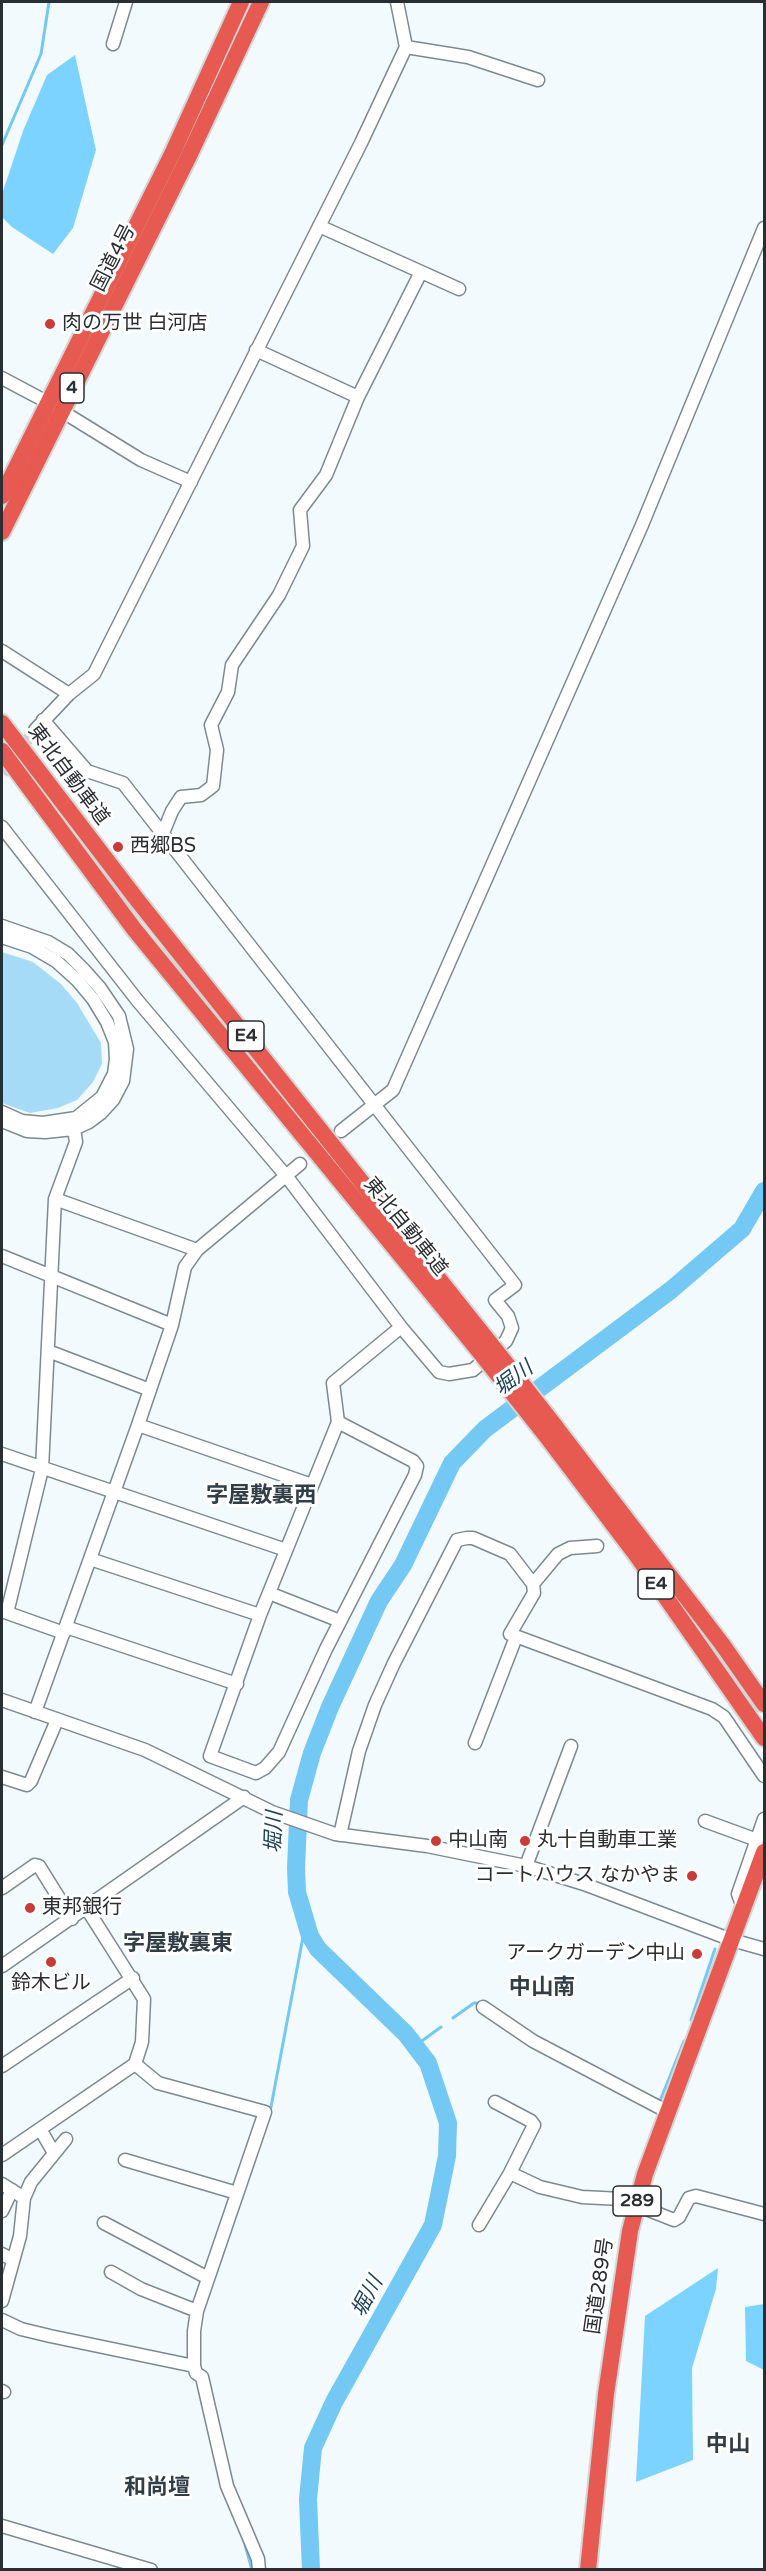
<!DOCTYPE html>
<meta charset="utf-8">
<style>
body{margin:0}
#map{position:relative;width:766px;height:2571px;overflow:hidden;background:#f3fafd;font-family:"Varela Round",sans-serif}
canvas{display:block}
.frame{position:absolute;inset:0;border:3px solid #282e31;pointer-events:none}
</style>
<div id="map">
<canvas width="766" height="2571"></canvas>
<div class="frame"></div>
</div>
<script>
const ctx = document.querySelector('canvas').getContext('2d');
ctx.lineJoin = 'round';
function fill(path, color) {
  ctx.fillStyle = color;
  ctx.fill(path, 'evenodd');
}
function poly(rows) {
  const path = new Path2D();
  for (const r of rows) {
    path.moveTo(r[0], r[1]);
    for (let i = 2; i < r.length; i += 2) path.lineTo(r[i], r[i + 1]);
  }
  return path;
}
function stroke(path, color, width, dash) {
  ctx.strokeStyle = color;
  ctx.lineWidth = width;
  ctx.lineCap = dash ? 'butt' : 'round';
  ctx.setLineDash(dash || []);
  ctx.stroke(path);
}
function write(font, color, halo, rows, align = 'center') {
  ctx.font = font + ' "Varela Round","Noto Sans JP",sans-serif';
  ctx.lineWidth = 6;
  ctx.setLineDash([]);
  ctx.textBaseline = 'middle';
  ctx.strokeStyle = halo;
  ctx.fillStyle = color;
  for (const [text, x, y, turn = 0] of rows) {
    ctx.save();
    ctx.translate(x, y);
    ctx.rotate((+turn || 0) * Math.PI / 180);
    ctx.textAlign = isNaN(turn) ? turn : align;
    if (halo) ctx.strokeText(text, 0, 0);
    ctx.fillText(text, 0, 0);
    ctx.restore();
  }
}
fill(poly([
 [2,952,33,962,61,984,77,1003,101,1043,102,1064,93,1082,77,1100,58,1108,30,1113,2,1103]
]), '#a6dbf8');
fill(poly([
 [75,55,96,150,73,228,53,254,12,227,2,217,2,194,23,131,47,75],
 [718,2268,716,2289,692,2368,693,2460,636,2482,645,2316],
 [764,2304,764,2370,746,2361,745,2307]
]), '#7dd3ff');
stroke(poly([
 [2,145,41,54,49,2],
 [453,2018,474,2003,481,2003],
 [691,2020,715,1949],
 [415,2046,441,2027],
 [657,2100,660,2101,684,2041],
 [271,2107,306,1921],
 [244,2541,252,2570]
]), '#73c8f4', 3);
stroke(poly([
 [311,2570,308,2499,313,2448,334,2402,433,2225,447,2156,448,2123,428,2063,406,2034,318,1949,310,1936,297,1892,296,1868,299,1800,312,1753,330,1707,379,1601,403,1565,452,1463,485,1429,671,1290,742,1229,764,1191]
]), '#73c8f4', 18);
stroke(poly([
 [2,773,35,730]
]), '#cad1d4', 12, [12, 6]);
const minor = poly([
 [113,44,126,2],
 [406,47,468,57,538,80],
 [319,226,459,289],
 [256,350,358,397],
 [2,378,47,402,141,460,191,482],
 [2,651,69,694],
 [35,730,69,694,94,674,361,143,406,47,397,2],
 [2,827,137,1000,287,1177,401,1327,439,1372,449,1374,473,1370,506,1341,512,1328,508,1316,495,1300,515,1285,123,783,87,771,43,720],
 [163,833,172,811,181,797,201,795,213,786,217,750,211,725,228,692,232,665,279,595,303,546,300,510,326,475,358,397,421,272],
 [2,926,48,942,68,954,84,970,100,988,119,1016,127,1049,123,1081,113,1100,101,1113,89,1122,74,1129,45,1132,27,1131,2,1121],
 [2,937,32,947,56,961,77,980,93,999,107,1022,115,1042,116,1059,114,1074,102,1097,76,1118,43,1123,22,1121,2,1112],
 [341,1131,393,1090,642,525,764,228],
 [55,1199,197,1250],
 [2,1256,172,1325],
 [48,1351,150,1390],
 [338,1422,413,1461,417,1466,415,1475,326,1649,279,1752,265,1768,256,1773,210,1756,260,1615,338,1422,333,1383,401,1327],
 [138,1425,312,1485],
 [2,1454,286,1550],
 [90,1559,260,1615],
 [533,1584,558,1554,570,1548,597,1546],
 [269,1593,340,1621],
 [2,1611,64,1633],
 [7,1613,42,1469,55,1199,76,1142,74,1129],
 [66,1627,237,1684],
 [2,1700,145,1750,272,1812,335,1834,427,1846,526,1866,584,1884,732,1940,764,1949],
 [35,1712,138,1425,172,1325,185,1267,197,1250,300,1164],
 [475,1743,516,1637],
 [2,1777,27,1785,31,1781,57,1720],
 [705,1821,757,1840],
 [340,1835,359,1751,375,1705,394,1663,457,1540,467,1538,473,1538,510,1554,533,1584,534,1593,510,1634,712,1709,724,1717,764,1776],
 [526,1866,571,1746],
 [2,1888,35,1865,39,1866,72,1919],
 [743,1907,738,1894,764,1819],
 [2,1966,244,1797],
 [483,2007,533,2041,668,2112],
 [135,2064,158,2083,265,2112,197,2311,194,2331,194,2366,196,2373,202,2377,227,2486,258,2559,259,2570],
 [2,2066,133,1978],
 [40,2129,54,2153],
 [2,2155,135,2064,142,2042,144,1999,87,1909],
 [125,2160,237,2193],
 [510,2173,540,2187,582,2197,621,2199,674,2220,679,2217,689,2198,696,2196,764,2214],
 [2,2184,24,2198],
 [2,2211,12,2190],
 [104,2223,208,2278],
 [479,2225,510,2173,534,2125,531,2121,495,2102],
 [2,2254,13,2260],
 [111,2272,141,2289,197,2311],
 [2,2301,20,2236,24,2198,31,2182,66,2139],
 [2,2320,21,2329,50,2336,194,2366],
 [2,2391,4,2392],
 [2,2526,151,2570]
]);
const highway = poly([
 [2,496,173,152,241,2],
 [2,532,188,158,261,2],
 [2,723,138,901,493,1347],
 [2,751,134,929,483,1356],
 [555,1426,722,1644,764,1704],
 [544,1433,637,1556,764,1738],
 [588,2570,606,2394,630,2231,645,2174,764,1852]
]);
stroke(minor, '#7b8a92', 15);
stroke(highway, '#d4d5d6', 20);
stroke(minor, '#fff', 12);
stroke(highway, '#e65a51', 16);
const highwayBridge = poly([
 [493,1347,555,1426],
 [483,1356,544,1433]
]);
stroke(highwayBridge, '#d4d5d6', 20, []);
stroke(highwayBridge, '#e65a51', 16);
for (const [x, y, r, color] of [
 [50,324,6,"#c93b36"],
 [118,847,6,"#c93b36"],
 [436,1841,6,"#c93b36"],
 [525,1841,6,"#c93b36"],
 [692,1876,6,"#c93b36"],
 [30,1908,6,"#c93b36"],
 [697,1954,6,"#c93b36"],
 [51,1962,6,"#c93b36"]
]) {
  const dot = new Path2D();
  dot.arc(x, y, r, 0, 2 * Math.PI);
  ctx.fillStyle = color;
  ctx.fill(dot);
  stroke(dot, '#fff', 2);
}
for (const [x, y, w] of [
 [72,388,24],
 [246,1036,36],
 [656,1584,36],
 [637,2201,48]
]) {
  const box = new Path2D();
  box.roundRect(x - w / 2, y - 15, w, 30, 4.5);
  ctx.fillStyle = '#fff';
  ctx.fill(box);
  stroke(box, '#282e31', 1.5);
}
write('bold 18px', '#282e31', null, [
 ["4",72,388],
 ["E4",246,1036],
 ["E4",656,1584],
 ["289",637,2201]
]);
write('20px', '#282e31', '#fff', [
 ["国道4号",114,258,-63],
 ["東北自動車道",68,775,53],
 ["東北自動車道",405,1227,51],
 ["国道289号",600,2286,-82]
]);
write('20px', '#282e31', '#fff', [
 ["肉の万世 白河店",62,324],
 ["西郷BS",130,847],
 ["中山南",448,1841],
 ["丸十自動車工業",537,1841],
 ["コートハウス なかやま",680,1876,"right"],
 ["東邦銀行",42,1908],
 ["アークガーデン中山",685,1954,"right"],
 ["鈴木ビル",51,1984,"center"]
], 'left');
write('italic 21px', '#1e4456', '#fff', [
 ["堀川",514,1379,-37],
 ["堀川",275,1832,-88],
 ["堀川",368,2297,-62]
]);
write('bold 22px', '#313e45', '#fff', [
 ["字屋敷裏西",261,1496],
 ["字屋敷裏東",178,1944],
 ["中山南",542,1988],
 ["中山",728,2445],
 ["和尚壇",157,2488]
]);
</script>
